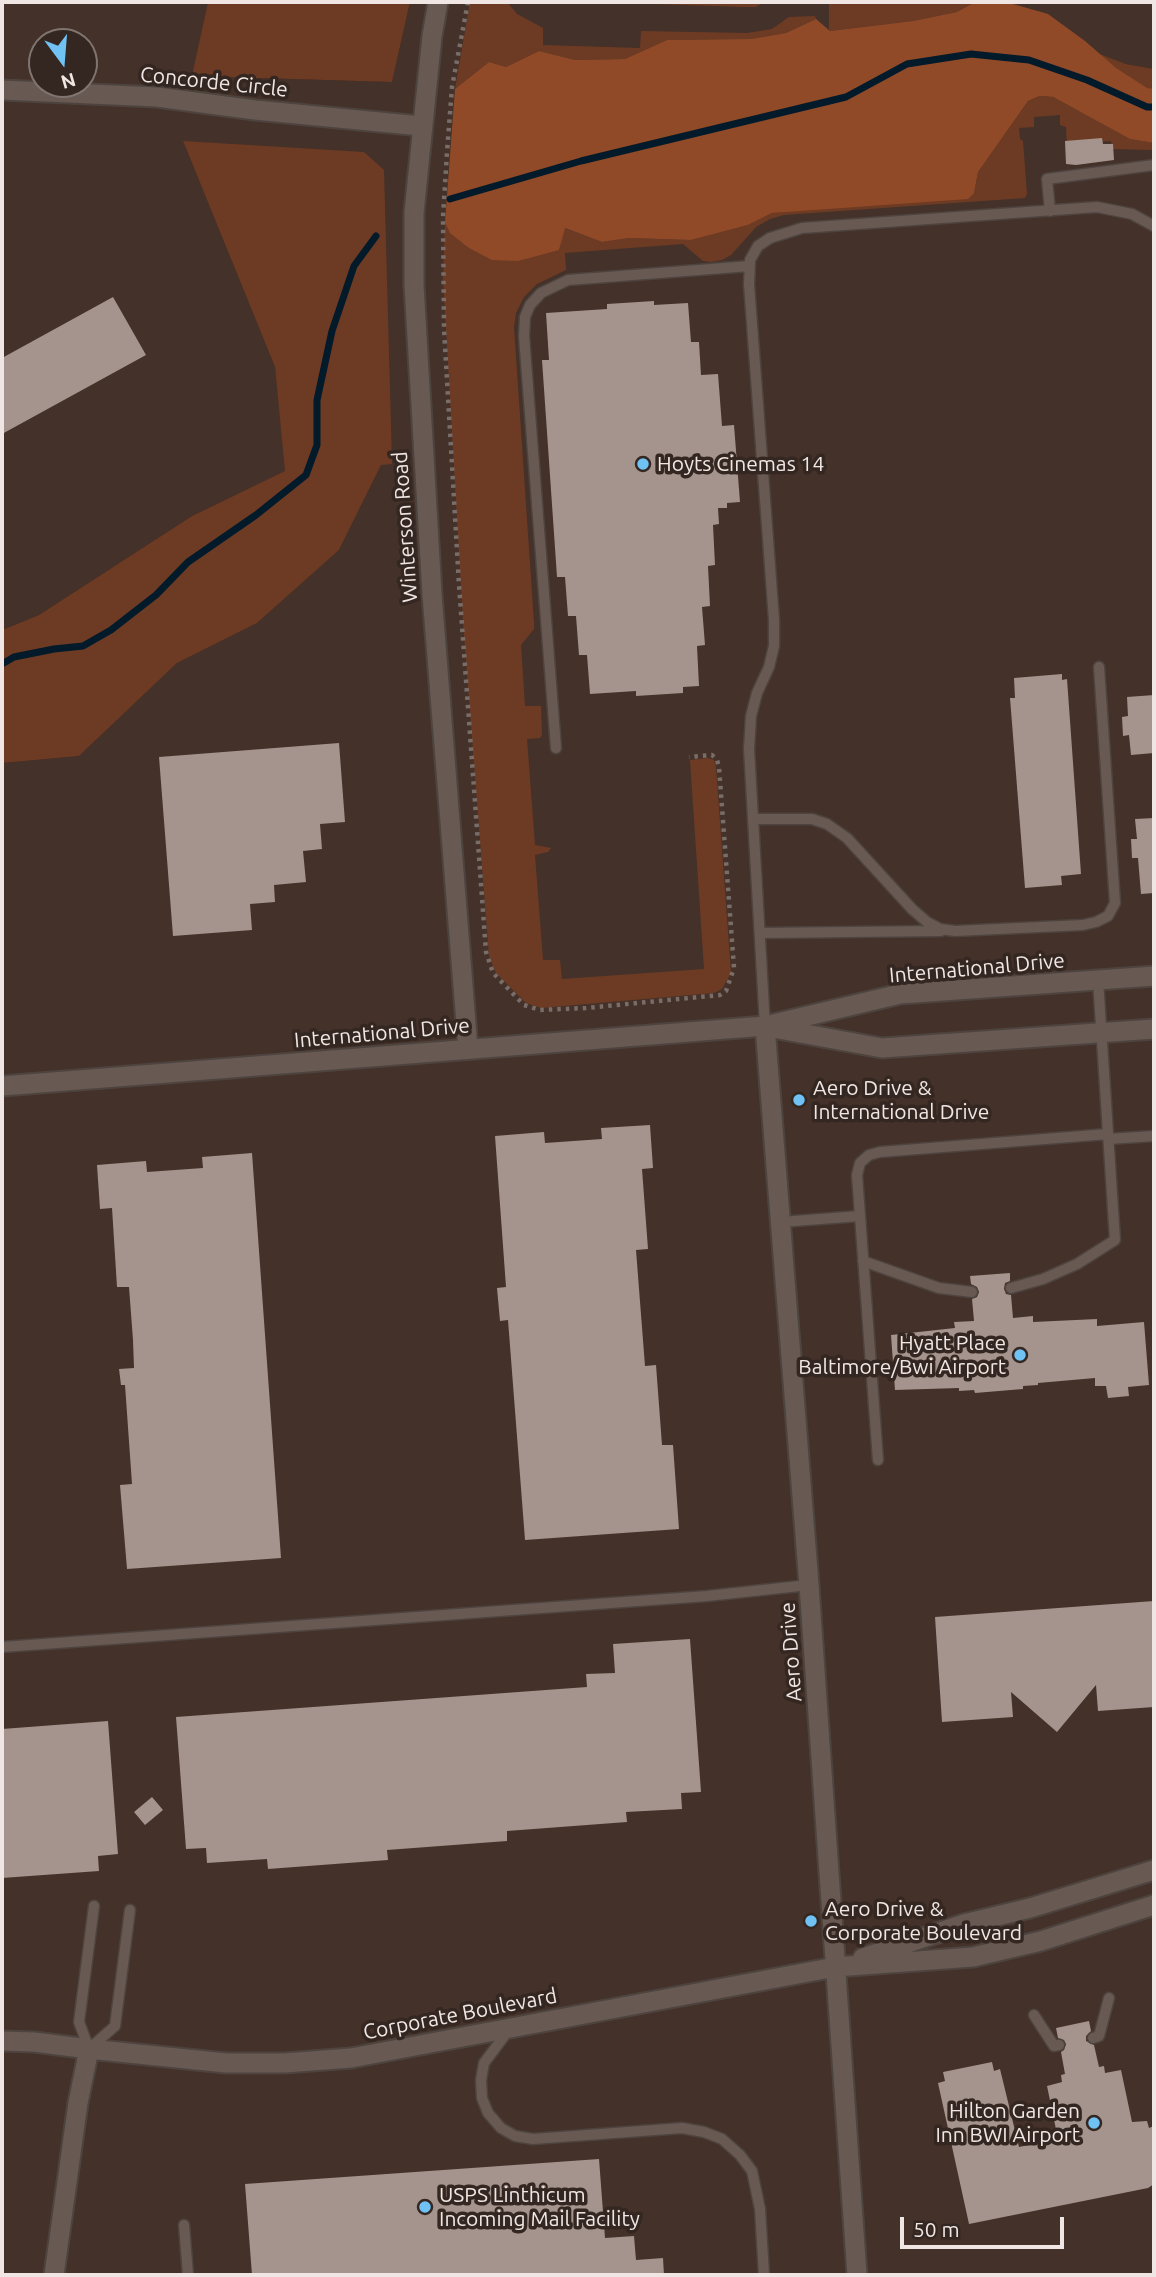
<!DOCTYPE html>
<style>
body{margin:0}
#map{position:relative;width:1156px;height:2277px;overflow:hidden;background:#342721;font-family:Ubuntu,sans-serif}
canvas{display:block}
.frame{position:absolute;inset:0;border:4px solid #f0e7e4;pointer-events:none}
.north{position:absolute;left:28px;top:28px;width:70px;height:70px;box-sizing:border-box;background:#342721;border:2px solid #7f746f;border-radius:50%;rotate:164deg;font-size:19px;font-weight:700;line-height:28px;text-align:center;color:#f0e7e4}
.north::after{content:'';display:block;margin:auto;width:24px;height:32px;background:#70c1f4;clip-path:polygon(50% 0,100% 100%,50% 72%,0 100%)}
.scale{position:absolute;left:900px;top:2217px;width:164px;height:32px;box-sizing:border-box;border:4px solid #f0e7e4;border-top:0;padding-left:9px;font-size:21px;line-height:24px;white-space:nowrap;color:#f0e7e4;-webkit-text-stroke:5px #342721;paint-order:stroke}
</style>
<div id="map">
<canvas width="1156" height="2277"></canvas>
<div class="frame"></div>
<div class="north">N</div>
<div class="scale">50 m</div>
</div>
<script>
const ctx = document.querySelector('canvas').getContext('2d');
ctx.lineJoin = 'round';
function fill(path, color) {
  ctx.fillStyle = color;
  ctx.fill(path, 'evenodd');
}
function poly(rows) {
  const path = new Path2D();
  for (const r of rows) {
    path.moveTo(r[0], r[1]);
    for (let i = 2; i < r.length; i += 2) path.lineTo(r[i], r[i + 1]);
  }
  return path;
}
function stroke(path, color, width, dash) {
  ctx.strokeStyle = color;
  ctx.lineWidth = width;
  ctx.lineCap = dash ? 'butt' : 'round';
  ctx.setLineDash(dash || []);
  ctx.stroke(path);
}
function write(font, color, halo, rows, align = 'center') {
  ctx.font = font + ' Ubuntu,sans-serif';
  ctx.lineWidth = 7;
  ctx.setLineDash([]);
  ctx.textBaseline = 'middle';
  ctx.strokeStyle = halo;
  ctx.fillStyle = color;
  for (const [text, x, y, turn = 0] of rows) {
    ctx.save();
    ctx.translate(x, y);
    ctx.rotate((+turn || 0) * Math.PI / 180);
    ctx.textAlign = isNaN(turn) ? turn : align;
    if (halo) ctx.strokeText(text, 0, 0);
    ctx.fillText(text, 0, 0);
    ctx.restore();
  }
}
fill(poly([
 [2,2,208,2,193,76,392,82,410,2,1154,2,1154,69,1126,64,1071,43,953,84,1154,127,1154,2275,2,2275,2,763,79,756,177,663,257,623,339,550,381,465,183,141,275,367,286,471,192,516,39,615,2,630],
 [42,42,84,42,84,84,42,84]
]), '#443129');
fill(poly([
 [208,2,410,2,392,82,192,76],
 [470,2,507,2,517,14,543,28,543,45,640,48,641,31,747,33,772,29,789,17,815,16,816,19,786,33,751,39,667,40,625,59,575,60,539,51,506,67,489,62,455,89],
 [598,2,764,2,756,7,743,7],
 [829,2,975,2,957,12,913,21,829,31],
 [1071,43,1126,64,1154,69,1154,127,1037,88,467,246,543,253,559,250,564,228,602,242,629,238,691,240,748,225,772,213,974,193,978,172,990,155,1028,101,1040,96,1053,97,1130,139,1154,143,1154,150,1112,149,1111,141,1074,143,1067,147,1066,127,1060,125,1060,115,1034,117,1034,127,1019,128,1020,139,1023,141,1027,194,1025,198,784,215,770,219,756,227,731,255,722,260,711,262,703,261,683,244,565,253,566,270,537,284,524,297,516,313,514,327,534,623,534,629,521,645,525,706,541,706,542,735,540,738,527,739,535,845,551,848,548,852,535,855,543,960,560,960,562,979,704,969,690,760,708,758,714,760,716,767,731,973,722,989,714,993,541,1008,526,1003,496,973,489,956,463,622,447,347,443,278,445,222,446,225],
 [183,141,364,152,384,170,392,464,381,465,339,550,257,623,177,663,79,756,2,763,2,630,39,615,192,516,285,471,275,367]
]), '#6d3b24');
fill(poly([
 [975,2,1006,2,1048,14,1085,41,1116,68,1147,88,1154,89,1154,143,1130,139,1053,97,1040,96,1028,101,990,155,978,172,974,193,968,199,772,213,748,225,691,240,629,238,602,242,565,228,559,250,518,261,492,260,469,248,450,233,445,222,455,89,489,62,506,67,539,51,575,60,625,59,667,40,751,39,786,33,816,19,830,31,913,21,957,12]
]), '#914a27');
stroke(poly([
 [450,199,581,161,846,97,907,64,971,54,1029,60,1087,80,1147,107,1154,107],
 [2,664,14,657,54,649,83,646,111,630,156,595,188,562,256,515,306,475,317,445,317,400,332,331,354,266,376,236]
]), '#021a29', 7);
fill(poly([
 [1102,138,1103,144,1113,144,1114,160,1076,165,1066,164,1065,141],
 [113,297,146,355,2,434,2,358],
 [654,301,654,305,688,303,691,342,699,342,701,375,718,374,722,426,734,425,740,502,727,503,727,508,718,508,719,524,713,525,715,565,708,566,710,606,702,607,705,645,697,646,699,686,683,687,683,693,636,696,636,691,590,694,587,655,579,655,576,616,568,616,565,577,557,577,542,360,549,360,546,313,607,309,607,304],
 [1062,674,1062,680,1067,679,1081,874,1061,876,1062,885,1025,888,1010,698,1015,698,1014,678],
 [1154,695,1154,753,1131,755,1129,735,1123,736,1122,717,1128,716,1127,697],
 [339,743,345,822,320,824,322,849,303,851,306,882,274,885,275,902,250,904,252,930,173,936,159,757],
 [1154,818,1154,893,1141,894,1138,858,1132,858,1131,839,1137,839,1135,819],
 [650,1125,653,1168,642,1169,648,1249,636,1250,645,1366,656,1365,662,1445,673,1445,679,1529,525,1540,508,1320,500,1321,497,1288,506,1287,495,1136,544,1132,545,1143,602,1139,601,1128],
 [252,1153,281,1558,127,1569,120,1485,132,1484,125,1385,121,1385,119,1369,134,1368,133,1340,129,1287,117,1287,112,1208,100,1209,97,1165,146,1161,147,1172,203,1168,202,1157],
 [1010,1273,1010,1281,1005,1283,1004,1289,1006,1294,1011,1295,1013,1318,1033,1316,1033,1322,1097,1319,1097,1326,1144,1322,1149,1385,1128,1387,1129,1396,1108,1398,1106,1386,1095,1386,1095,1378,1038,1383,1038,1385,1023,1386,1023,1389,975,1393,974,1390,959,1391,959,1388,895,1390,891,1335,955,1328,954,1322,974,1321,972,1299,977,1297,979,1292,977,1287,971,1284,970,1276],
 [1154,1601,1154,1707,1098,1711,1096,1685,1057,1732,1011,1692,1013,1717,942,1722,935,1617],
 [690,1639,701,1792,681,1793,682,1809,626,1812,627,1822,507,1831,507,1841,387,1850,388,1860,268,1869,267,1859,207,1863,206,1848,186,1849,176,1717,587,1687,586,1674,615,1673,613,1644],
 [108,1721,118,1854,98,1856,99,1871,2,1878,2,1729],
 [152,1797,163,1810,145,1825,134,1812],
 [1089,2021,1091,2031,1086,2036,1086,2041,1094,2045,1099,2067,1104,2066,1105,2073,1121,2070,1132,2122,1147,2121,1149,2128,1154,2126,1154,2184,1148,2188,969,2224,938,2083,945,2081,943,2072,992,2062,994,2071,1000,2069,1019,2147,1058,2139,1047,2086,1062,2082,1061,2075,1065,2074,1061,2052,1064,2050,1066,2044,1064,2040,1058,2038,1056,2028],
 [599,2159,605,2238,634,2236,636,2260,663,2258,664,2275,252,2275,245,2184]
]), '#a4948d');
const lane = poly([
 [1050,211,1047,179,1154,165],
 [556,748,524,336,525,317,530,305,541,293,568,280,750,266],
 [753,819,812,819,827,824,847,838,912,909,927,922,940,929,955,931,1083,925,1096,922,1108,916,1115,903,1099,667],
 [760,933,941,931],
 [765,1026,749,749,751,716,757,693,769,667,774,646,774,620,749,284,750,260,758,246,770,238,802,228,1097,207,1132,214,1154,226],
 [1108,1139,1154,1136],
 [781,1222,860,1216],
 [863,1261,939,1288,972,1292],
 [1011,1288,1043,1279,1077,1264,1115,1240,1098,980],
 [878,1460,857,1175,860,1163,869,1155,880,1152,1108,1134],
 [2,1647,707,1596,809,1585],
 [94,1906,79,2022,89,2049,115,2026,130,1910],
 [1034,2015,1054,2046,1059,2045],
 [508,2031,484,2063,481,2080,482,2098,488,2113,501,2128,515,2136,533,2139,682,2128,704,2132,722,2139,740,2155,752,2171,760,2209,764,2275],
 [1093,2038,1099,2036,1109,1998],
 [184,2225,188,2275]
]);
const street = poly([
 [438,2,432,36,414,213,414,285,432,594,468,1049],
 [2,90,157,97,255,110,421,126],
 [765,1026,809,1585,857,2275],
 [773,1028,882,1048,1154,1029],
 [2,1086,765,1026,900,994,1154,976],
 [863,1958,964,1924,1030,1908,1154,1870],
 [2,2041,34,2042,89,2049,78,2103,54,2275],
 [89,2049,226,2063,285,2063,351,2058,835,1967,973,1957,1041,1941,1154,1905]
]);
stroke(lane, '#4e443f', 13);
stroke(street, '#4e443f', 23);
stroke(poly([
 [468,2,452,87,447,152,443,217,444,329,459,585,486,952,493,973,524,1005,540,1010,586,1008,720,995,726,991,734,968,719,767,717,760,712,755,689,757]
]), '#786d68', 4.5, [3.5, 5]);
stroke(lane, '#685953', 10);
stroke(street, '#685953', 19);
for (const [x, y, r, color] of [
 [643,464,7,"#70c1f4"],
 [799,1100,7,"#70c1f4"],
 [1020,1355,7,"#70c1f4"],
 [811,1921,7,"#70c1f4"],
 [1094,2123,7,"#70c1f4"],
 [425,2207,7,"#70c1f4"]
]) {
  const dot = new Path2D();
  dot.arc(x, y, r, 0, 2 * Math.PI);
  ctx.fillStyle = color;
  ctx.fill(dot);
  stroke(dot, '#342721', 2.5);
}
write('21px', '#f0e7e4', '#342721', [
 ["Concorde Circle",214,82,6],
 ["Winterson Road",405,527,-94],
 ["International Drive",977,968,-5],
 ["International Drive",382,1033,-5],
 ["Aero Drive",791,1652,-94],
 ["Corporate Boulevard",460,2014,-11]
]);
write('21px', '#f0e7e4', '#342721', [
 ["Hoyts Cinemas 14",657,464],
 ["Aero Drive &",813,1088],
 ["International Drive",813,1112],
 ["Hyatt Place",1006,1343,"right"],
 ["Baltimore/Bwi Airport",1006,1367,"right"],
 ["Aero Drive &",825,1909],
 ["Corporate Boulevard",825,1933],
 ["Hilton Garden",1080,2111,"right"],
 ["Inn BWI Airport",1080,2135,"right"],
 ["USPS Linthicum",439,2195],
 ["Incoming Mail Facility",439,2219]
], 'left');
</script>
